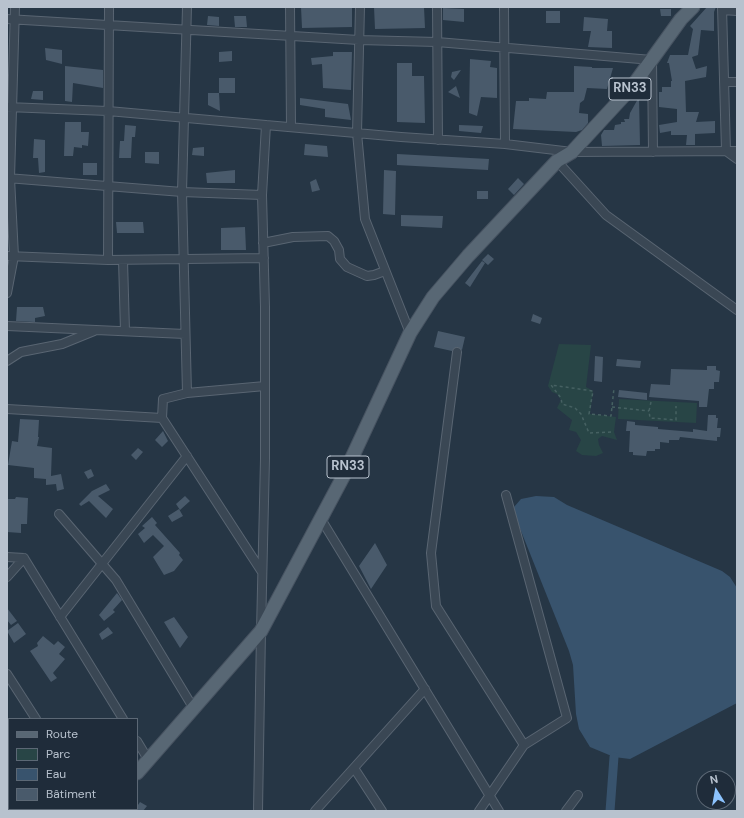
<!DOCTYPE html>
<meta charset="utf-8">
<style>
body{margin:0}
#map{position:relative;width:744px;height:818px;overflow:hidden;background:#263645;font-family:"DM Sans",sans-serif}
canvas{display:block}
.frame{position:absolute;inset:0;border:8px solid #b8c2ce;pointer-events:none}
.legend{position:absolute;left:8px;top:718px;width:130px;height:92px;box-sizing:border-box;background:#1f2c3a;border:1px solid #5c6875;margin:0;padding:5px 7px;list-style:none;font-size:12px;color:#b8c2ce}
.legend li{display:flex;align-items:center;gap:8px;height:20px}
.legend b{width:20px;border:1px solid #5c6875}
.north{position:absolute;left:696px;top:770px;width:40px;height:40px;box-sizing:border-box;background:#1f2c3a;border:1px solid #5c6875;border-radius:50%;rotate:349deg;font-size:11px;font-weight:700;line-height:16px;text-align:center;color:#b8c2ce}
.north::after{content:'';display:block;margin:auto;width:14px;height:18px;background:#8cc3fe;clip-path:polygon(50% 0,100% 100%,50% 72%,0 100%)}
</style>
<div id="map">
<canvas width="744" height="818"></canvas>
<div class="frame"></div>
<ul class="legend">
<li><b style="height:5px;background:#586774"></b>Route</li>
<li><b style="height:11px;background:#284546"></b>Parc</li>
<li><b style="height:11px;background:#38536d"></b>Eau</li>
<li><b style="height:11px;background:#495a6b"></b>Bâtiment</li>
</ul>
<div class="north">N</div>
</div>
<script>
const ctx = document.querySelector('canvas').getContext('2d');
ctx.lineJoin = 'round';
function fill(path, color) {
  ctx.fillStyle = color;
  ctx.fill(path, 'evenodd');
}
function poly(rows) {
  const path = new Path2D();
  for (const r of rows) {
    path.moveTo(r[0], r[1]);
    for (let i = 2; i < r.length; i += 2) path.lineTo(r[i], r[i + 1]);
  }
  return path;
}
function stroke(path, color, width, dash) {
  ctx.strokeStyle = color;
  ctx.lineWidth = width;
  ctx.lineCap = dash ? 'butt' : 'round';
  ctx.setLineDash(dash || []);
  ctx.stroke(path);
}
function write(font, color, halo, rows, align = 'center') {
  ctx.font = font + ' "DM Sans",sans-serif';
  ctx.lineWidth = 3.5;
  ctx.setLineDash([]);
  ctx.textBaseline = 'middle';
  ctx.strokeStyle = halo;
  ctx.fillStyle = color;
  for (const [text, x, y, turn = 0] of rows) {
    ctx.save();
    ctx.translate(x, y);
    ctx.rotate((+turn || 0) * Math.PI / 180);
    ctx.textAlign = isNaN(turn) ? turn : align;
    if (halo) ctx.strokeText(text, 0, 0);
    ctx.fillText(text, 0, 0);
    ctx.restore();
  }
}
fill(poly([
 [559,344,591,345,586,387,593,391,590,414,616,417,614,432,617,440,602,436,598,439,599,445,603,453,596,456,582,455,576,451,581,440,576,432,569,430,572,420,557,408,561,400,557,394,552,392,548,386],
 [619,399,697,403,696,423,618,419]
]), '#284546');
fill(poly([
 [536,496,554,497,567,505,722,571,730,577,737,588,737,703,630,759,614,757,590,747,579,729,576,714,573,665,569,651,517,521,514,507,521,499]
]), '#38536d');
stroke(poly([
 [610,811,614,757]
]), '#38536d', 9);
fill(poly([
 [301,7,352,7,352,27,302,28],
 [374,7,424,7,425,28,375,29],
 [707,7,716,7,714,12,714,31,701,30,698,55,692,57,696,69,707,66,706,77,685,81,686,112,699,112,696,122,715,121,715,133,695,134,695,145,686,145,687,135,671,135,671,131,660,133,659,125,677,122,677,109,659,107,659,92,662,92,662,87,671,87,671,81,672,81,669,63,667,63,670,55,688,55,693,29,690,26],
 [443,8,464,9,464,22,443,20],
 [660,9,671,9,671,16,661,16],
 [546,11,560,11,560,23,546,23],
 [208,16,219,17,219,26,207,25],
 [234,16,246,16,247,27,235,27],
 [584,17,608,19,607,31,612,31,612,48,588,47,591,31,583,31],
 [45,48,62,50,62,64,46,60],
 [232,51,232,61,219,62,219,52],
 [333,52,352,52,351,90,323,88,322,64,312,65,311,58,333,56],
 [470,59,491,61,490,67,497,68,497,98,481,97,477,116,469,113],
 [397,63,412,63,412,76,424,76,425,123,397,122],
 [65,66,103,70,103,88,73,83,72,102,65,101],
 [574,66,592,67,592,68,613,68,607,89,587,88,584,100,580,103,579,113,588,114,588,123,582,130,576,132,513,129,516,101,529,101,529,98,546,99,547,92,574,92],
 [461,70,454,80,451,77,452,72],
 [219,78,235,78,235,93,219,93],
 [456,86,460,98,448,92],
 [33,91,43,91,43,100,31,99],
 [208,93,219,93,220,111,208,105],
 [639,97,640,145,602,146,601,135,604,130,614,130,615,125,621,124,621,122,625,122,624,119,629,119,630,113],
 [300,98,348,104,351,120,325,117,325,109,300,105],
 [65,122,81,122,81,132,89,132,88,146,82,145,82,148,74,147,73,156,64,156],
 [125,125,136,126,135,137,132,137,131,158,119,158,120,141,124,141],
 [459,125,483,126,481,133,459,131],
 [34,139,45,140,45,172,39,173,38,158,33,158],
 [305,144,327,146,328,157,304,155],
 [204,147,204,156,192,155,193,148],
 [145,152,159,152,159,164,145,163],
 [397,154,489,159,488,170,397,165],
 [83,163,97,163,97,175,83,175],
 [235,170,235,183,207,183,206,173],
 [384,170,396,171,395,215,383,214],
 [518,178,524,184,514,195,508,189],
 [316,179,320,190,312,192,310,182],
 [477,191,488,191,488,199,477,199],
 [401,215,443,216,442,228,401,226],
 [116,222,143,222,144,233,117,233],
 [245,227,246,250,221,250,221,228],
 [488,254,494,259,488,265,482,260],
 [482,261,485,263,470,287,465,283],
 [17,307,43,307,45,316,35,318,35,322,16,321],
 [533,314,542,318,540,324,531,321],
 [438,331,465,337,462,350,457,347,452,351,434,347],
 [595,356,603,357,602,382,594,381],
 [617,359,641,361,640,368,616,366],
 [707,366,716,366,716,370,720,371,719,382,714,382,714,389,709,389,707,407,699,407,699,401,649,397,651,384,670,385,671,369,707,370],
 [619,390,647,393,647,400,618,397],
 [708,415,716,415,716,418,718,418,717,428,721,428,720,437,717,437,717,441,680,437,679,440,669,440,669,443,660,442,660,449,655,449,655,451,647,451,646,456,633,455,633,452,629,452,630,431,626,431,627,421,635,422,635,425,658,427,658,429,693,432,693,429,707,431],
 [20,419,39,420,38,437,39,437,37,446,52,448,51,476,61,474,64,489,57,491,56,484,46,485,46,479,34,478,34,468,8,465,12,441,18,442],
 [163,431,168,441,162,447,155,440],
 [138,448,143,452,136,460,131,455],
 [91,469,94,476,88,479,84,472],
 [106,484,110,490,98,496,113,509,106,518,89,501,81,506,79,504,92,491],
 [185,496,190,501,180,510,176,504],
 [16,497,28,498,27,524,21,524,21,533,7,532,7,499,15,499],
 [179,509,183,516,172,522,168,516],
 [152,517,157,523,155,525,180,553,179,555,183,560,174,571,164,575,153,557,164,546,153,535,144,543,138,534,145,528,142,526],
 [375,543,387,565,371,589,359,566],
 [117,593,122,600,113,610,115,612,104,621,99,615],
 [7,608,17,621,11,625,7,620],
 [174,617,188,637,180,648,164,622],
 [18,623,26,634,14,643,7,631],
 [108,627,113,633,102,640,99,634],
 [43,636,54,645,58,641,65,647,59,654,65,659,53,673,57,678,51,682,30,651,38,646,37,643],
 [140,802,147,806,143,811,134,811]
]), '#495a6b');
const street = poly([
 [290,7,291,127],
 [360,7,357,133,365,219,410,333],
 [437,7,438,140],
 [504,7,505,144],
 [722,7,726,151,737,159],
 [722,10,737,11],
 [7,19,359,40,437,42,652,60,653,152],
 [724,82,737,82],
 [7,107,108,111,401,137,505,144,572,152,737,151],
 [557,161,606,215,737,310],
 [7,178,182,192,262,195],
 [263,243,293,237,328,236,334,241,339,250,340,259,347,267,367,276,374,275,385,271],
 [7,256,108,260,264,258],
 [108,260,109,7],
 [123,260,125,331],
 [7,293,14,256,10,178,15,7],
 [7,326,185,334],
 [457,352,431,553,436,606,524,745],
 [7,361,21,352,62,344,94,331],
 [187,393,182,192,187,7],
 [7,409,162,418],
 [59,514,116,580,194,709],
 [321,519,499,811],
 [7,557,24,558],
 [24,558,123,719],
 [262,572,162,418,163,399,187,393,265,386],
 [7,577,24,558],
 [60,617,187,456],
 [7,674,36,719],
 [137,741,149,761],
 [354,768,382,811],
 [7,777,9,775],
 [258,811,261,631,265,459,265,307,262,195,266,125],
 [315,811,425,689],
 [479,811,524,745,567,718,506,495],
 [566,811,578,795]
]);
const primary = poly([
 [137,773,261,631,343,477,410,333,433,297,468,256,557,161,572,152,632,87,681,19,693,7],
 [102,811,104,809]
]);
stroke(street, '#596572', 10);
stroke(primary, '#475361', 15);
stroke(poly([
 [651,402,649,411,650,418,676,420,676,406],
 [612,407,649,411],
 [611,432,589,433,581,414,575,408,562,404,561,398,551,385,593,391,589,414,611,416,614,388]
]), '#466162', 1.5, [3, 3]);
stroke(street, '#3a4754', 8);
stroke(primary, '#586774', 13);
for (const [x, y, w] of [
 [630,89,42],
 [348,467,42]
]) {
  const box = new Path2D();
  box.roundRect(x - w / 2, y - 11, w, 22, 3);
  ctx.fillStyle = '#1f2c3a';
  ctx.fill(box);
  stroke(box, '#b8c2ce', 1);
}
write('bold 13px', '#b8c2ce', null, [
 ["RN33",630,89],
 ["RN33",348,467]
]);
</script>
